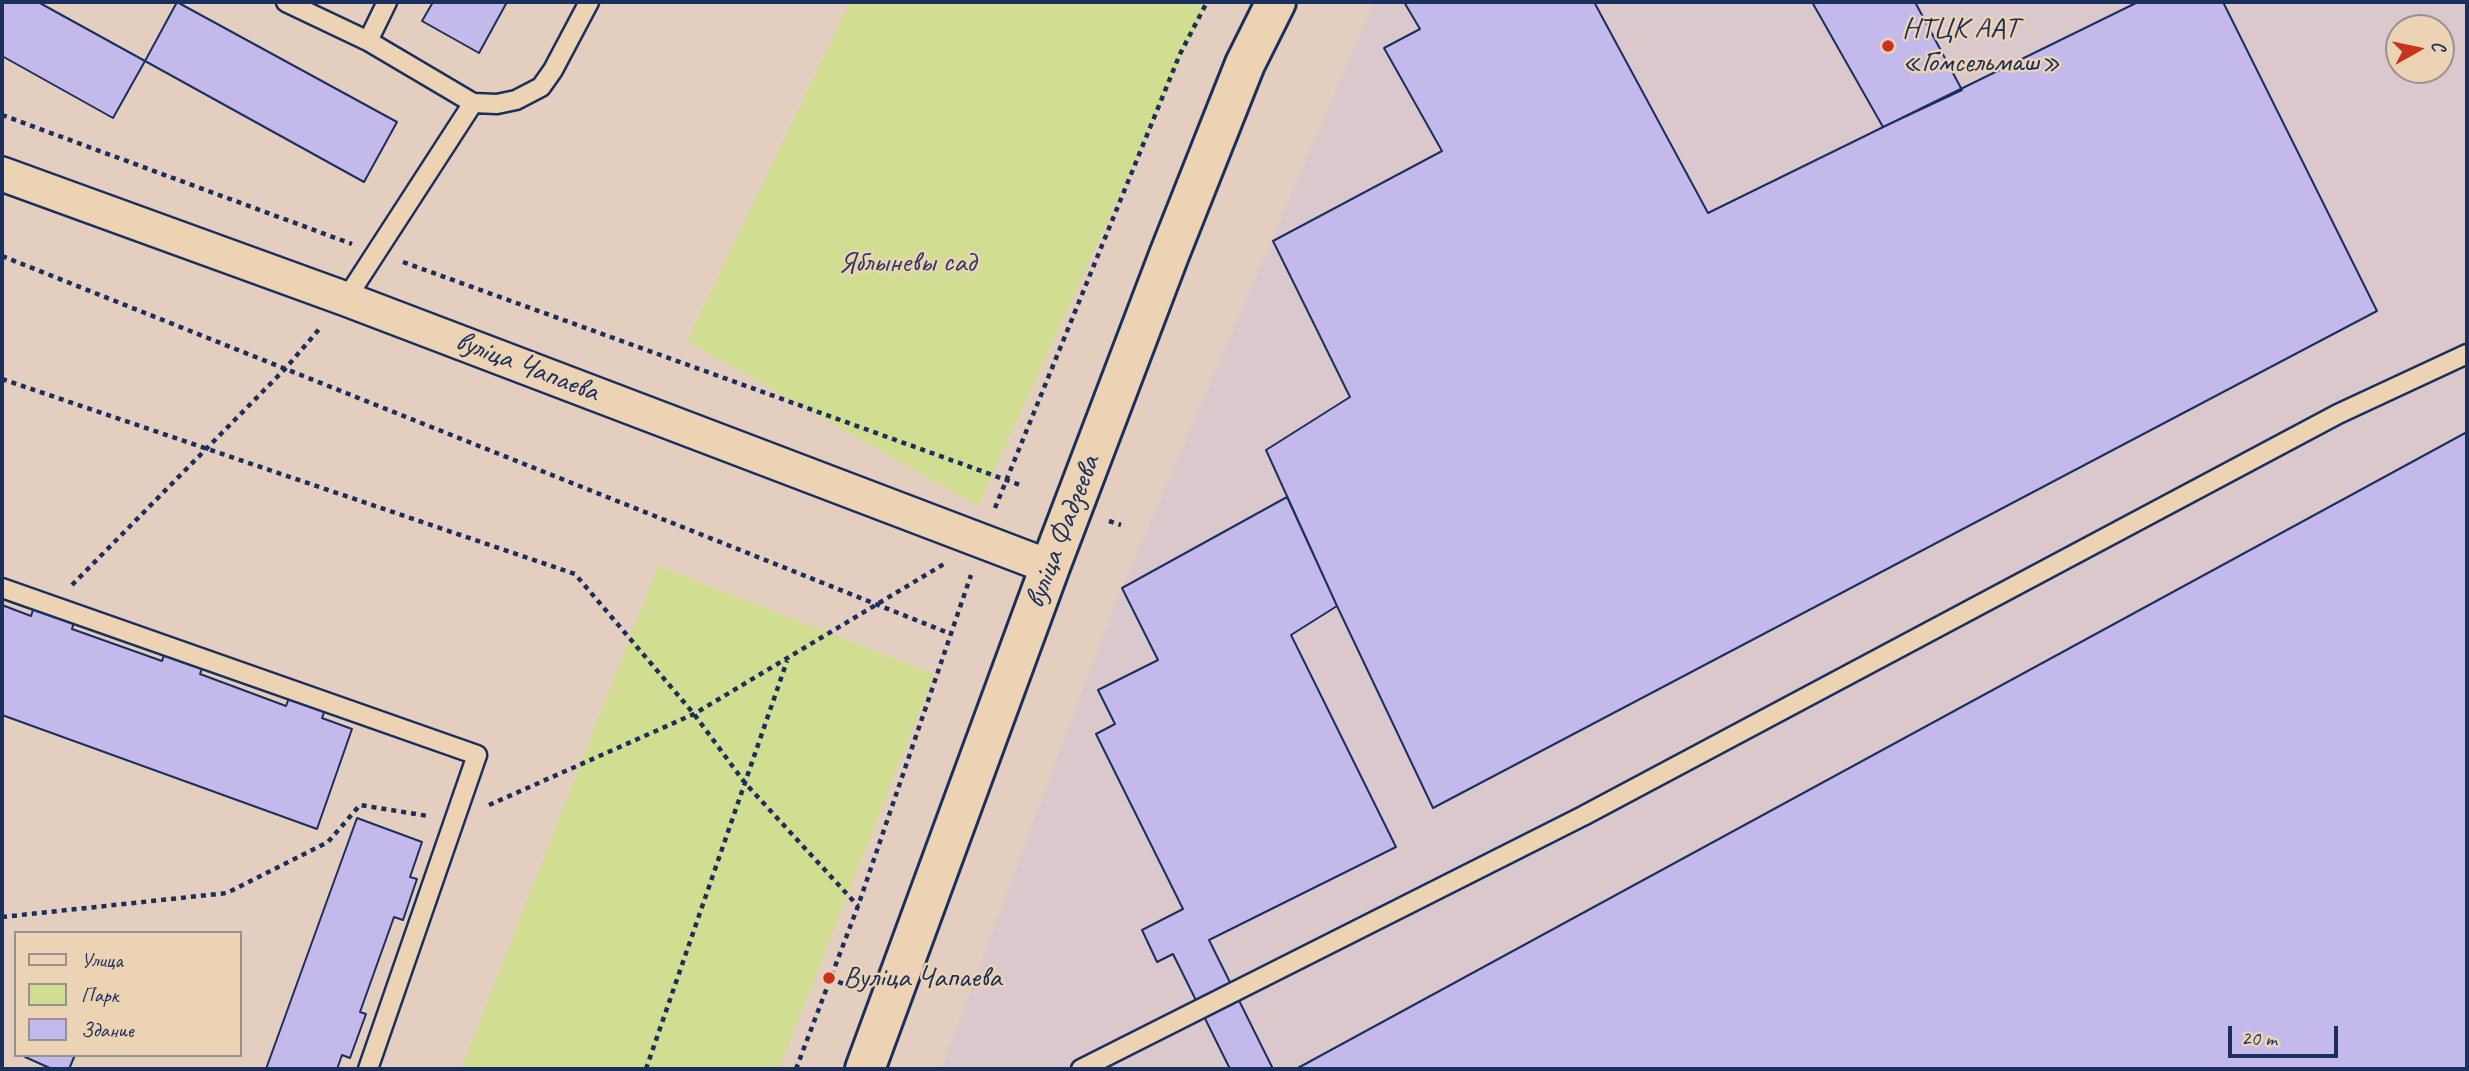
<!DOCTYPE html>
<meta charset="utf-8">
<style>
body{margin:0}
#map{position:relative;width:2469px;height:1071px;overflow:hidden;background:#e4cebf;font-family:Caveat,sans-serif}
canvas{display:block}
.frame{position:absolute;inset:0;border:4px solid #1b2f5e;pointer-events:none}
.legend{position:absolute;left:14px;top:931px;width:228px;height:126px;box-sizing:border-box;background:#ecd3b4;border:2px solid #989192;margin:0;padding:9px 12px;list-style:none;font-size:21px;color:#1b2f5e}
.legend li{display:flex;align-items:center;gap:14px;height:35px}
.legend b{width:35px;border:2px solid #989192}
.north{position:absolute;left:2385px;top:14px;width:70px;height:70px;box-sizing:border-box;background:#ecd3b4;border:2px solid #989192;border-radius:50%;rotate:81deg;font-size:19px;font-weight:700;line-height:28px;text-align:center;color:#1b2f5e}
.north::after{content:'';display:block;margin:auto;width:24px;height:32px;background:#c8321e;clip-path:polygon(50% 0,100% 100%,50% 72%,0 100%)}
.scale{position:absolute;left:2228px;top:1026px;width:110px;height:32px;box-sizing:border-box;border:4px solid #1b2f5e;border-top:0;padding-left:9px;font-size:21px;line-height:24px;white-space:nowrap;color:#1b2f5e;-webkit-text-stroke:5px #ecd3b4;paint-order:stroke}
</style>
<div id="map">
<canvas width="2469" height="1071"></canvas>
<div class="frame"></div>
<ul class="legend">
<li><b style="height:9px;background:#ecd3b4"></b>Улица</li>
<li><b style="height:19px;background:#d1de91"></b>Парк</li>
<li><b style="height:19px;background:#c3b9eb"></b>Здание</li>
</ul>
<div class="north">С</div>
<div class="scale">20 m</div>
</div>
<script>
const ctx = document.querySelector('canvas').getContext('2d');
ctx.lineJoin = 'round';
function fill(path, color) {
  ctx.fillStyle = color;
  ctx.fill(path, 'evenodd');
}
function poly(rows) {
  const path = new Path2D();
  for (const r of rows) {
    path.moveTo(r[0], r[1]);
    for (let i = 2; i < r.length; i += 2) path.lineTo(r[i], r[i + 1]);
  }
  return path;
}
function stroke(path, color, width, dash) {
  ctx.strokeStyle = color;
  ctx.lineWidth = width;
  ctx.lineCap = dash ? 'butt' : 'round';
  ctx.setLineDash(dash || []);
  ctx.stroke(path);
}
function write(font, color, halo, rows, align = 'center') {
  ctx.font = font + ' Caveat,sans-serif';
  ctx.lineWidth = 5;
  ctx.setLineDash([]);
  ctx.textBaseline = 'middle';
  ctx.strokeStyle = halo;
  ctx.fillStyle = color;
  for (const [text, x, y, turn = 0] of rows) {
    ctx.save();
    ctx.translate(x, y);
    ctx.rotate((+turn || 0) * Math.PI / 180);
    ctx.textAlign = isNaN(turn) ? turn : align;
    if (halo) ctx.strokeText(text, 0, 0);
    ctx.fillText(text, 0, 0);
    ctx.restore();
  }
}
fill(poly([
 [1374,2,2467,2,2467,1069,941,1069,1113,609],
 [2399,28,2441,28,2441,70,2399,70]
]), '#dac8cc');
fill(poly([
 [850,2,1207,2,978,506,687,341],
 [658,566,934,674,779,1069,461,1069]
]), '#d1de91');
const building = poly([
 [2,2,38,2,145,61,113,118,2,56,2,2],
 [177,2,397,122,364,182,145,61,177,2],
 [433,2,507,2,479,53,422,21,433,2],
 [1404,2,1594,2,1708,213,2138,2,2223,2,2377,311,1433,808,1337,606,1266,450,1350,397,1273,241,1442,151,1384,48,1420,29,1404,2],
 [1812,2,1915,2,1962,90,1883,127,1812,2],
 [2467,432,2467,1069,1296,1069,2467,432],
 [1287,497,1337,606,1291,635,1396,847,1209,940,1273,1069,1230,1069,1173,954,1157,962,1142,930,1183,909,1096,734,1115,724,1098,690,1158,660,1122,588,1287,497],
 [2,605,31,616,34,607,74,622,72,629,162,661,165,652,203,666,200,674,286,706,289,698,325,710,322,718,352,729,317,829,2,715,2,605],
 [357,818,422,842,410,877,417,879,403,920,394,917,360,1012,366,1014,350,1058,342,1055,337,1069,266,1069,357,818],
 [26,1055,75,1055,69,1069,52,1069,25,1057,26,1055]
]);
fill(building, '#c3b9eb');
stroke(building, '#1b2f5e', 2);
const service = poly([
 [286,2,368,41,387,2],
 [368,41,473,103],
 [346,299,473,103,497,104,516,100,541,87,553,70,589,2],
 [2,588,477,755,368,1069],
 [1081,1069,1583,816,2338,414,2467,354]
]);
const minor = poly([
 [2,174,346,299,1050,567]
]);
const tertiary = poly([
 [865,1069,1050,567,1169,255,1245,64,1276,2]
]);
stroke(service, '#1b2f5e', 23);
stroke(minor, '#1b2f5e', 38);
stroke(tertiary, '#1b2f5e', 44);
stroke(poly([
 [2,115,352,244],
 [2,256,951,634],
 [403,262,1023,486],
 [2,379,575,574,694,714,745,783,858,906],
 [995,508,1180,54,1207,2],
 [1109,521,1121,525],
 [72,585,285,369,321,327],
 [489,805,694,714,944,564],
 [2,917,227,893,328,842,360,805,428,816],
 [829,978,856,989],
 [646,1069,787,661],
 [796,1069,858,906,971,575]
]), '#1b2f5e', 4.5, [5, 5]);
stroke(service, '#ecd3b4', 18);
stroke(minor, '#ecd3b4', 33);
stroke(tertiary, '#ecd3b4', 38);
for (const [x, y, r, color] of [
 [1888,46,7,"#c8321e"],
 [829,978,7,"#c8321e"]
]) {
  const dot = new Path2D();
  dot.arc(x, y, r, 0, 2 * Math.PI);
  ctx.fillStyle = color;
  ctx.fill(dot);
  stroke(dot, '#ecd3b4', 2.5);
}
write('30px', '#1b2f5e', '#ecd3b4', [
 ["НТЦК ААТ",1902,29],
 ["«Гомсельмаш»",1902,63],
 ["Вуліца Чапаева",843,978]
], 'left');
write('30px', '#2d4063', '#ecd3b4', [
 ["Яблыневы сад",907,263]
]);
write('30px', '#1b2f5e', '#ecd3b4', [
 ["вуліца Чапаева",527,367,21],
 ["вуліца Фадзеева",1063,532,-69]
]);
</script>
